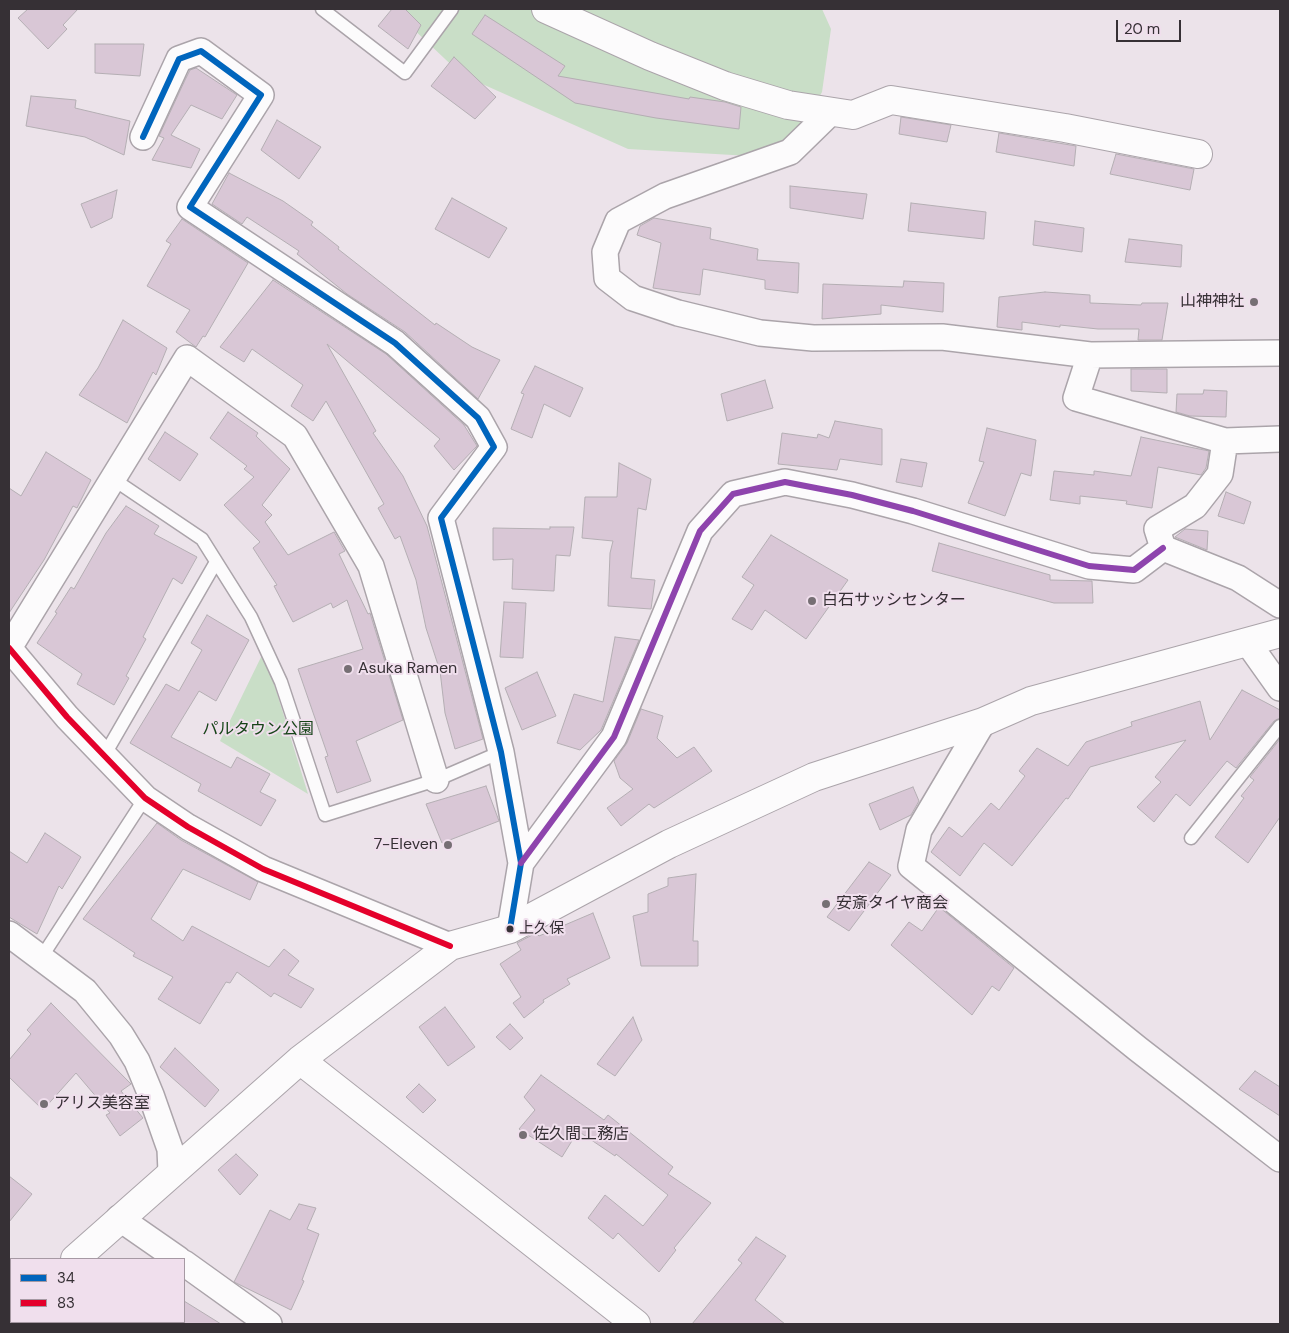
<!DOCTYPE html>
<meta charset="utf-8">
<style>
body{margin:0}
#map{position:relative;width:1289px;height:1333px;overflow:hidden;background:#ece3ea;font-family:"DM Sans",sans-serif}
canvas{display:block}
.frame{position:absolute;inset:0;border:10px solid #363035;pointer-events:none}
.legend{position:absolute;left:10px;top:1258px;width:175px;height:65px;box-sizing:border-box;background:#f0dfed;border:1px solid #a699a3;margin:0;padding:6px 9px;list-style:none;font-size:15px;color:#363035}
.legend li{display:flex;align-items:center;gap:10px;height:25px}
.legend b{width:25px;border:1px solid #a699a3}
.scale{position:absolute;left:1116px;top:20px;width:65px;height:22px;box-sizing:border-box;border:2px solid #363035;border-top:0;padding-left:6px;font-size:15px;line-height:18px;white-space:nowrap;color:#363035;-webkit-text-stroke:4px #f0dfed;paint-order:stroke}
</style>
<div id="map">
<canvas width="1289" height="1333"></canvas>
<div class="frame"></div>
<ul class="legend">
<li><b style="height:6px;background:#0065bd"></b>34</li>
<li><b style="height:6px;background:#e4002b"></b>83</li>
</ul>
<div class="scale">20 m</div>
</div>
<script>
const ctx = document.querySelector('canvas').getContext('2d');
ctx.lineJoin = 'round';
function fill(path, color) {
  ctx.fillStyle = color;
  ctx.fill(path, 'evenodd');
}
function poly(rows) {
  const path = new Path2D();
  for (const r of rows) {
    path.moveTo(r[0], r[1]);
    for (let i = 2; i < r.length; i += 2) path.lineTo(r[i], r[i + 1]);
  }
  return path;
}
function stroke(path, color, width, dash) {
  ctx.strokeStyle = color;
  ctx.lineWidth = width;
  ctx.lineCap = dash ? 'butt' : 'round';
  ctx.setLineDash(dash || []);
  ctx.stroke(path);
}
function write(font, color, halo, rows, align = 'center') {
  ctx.font = font + ' "DM Sans","Noto Sans JP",sans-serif';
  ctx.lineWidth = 4;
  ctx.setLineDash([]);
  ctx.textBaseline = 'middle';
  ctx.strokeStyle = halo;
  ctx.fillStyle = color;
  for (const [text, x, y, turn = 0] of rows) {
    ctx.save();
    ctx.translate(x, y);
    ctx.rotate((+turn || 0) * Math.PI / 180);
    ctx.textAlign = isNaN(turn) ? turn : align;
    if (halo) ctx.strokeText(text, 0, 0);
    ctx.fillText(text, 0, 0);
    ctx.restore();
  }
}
fill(poly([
 [392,9,822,9,831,29,822,92,785,158,628,149,462,75],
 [264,651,308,794,220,741]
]), '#c9dec7');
const building = poly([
 [28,9,78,9,63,25,67,29,48,49,18,18,28,9],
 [392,9,405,9,421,25,408,49,378,26,392,9],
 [485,15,565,66,558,76,689,99,690,97,725,102,741,107,739,129,656,118,575,103,472,34,485,15],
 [95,44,144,44,140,76,95,73,95,44],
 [454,57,496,97,475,119,431,86,454,57],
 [196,68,237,95,222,119,191,105,171,135,200,149,191,168,152,160,164,138,159,136,185,80,190,70,196,68],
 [31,96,76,100,75,108,130,121,124,155,85,137,26,126,31,96],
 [901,117,951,125,947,142,899,134,901,117],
 [277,120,321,147,299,179,261,150,277,120],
 [999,133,1076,146,1074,166,996,152,999,133],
 [1116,154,1194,169,1190,190,1110,174,1116,154],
 [229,173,283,201,313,222,311,225,339,247,338,249,435,325,436,323,472,347,500,360,478,399,405,332,347,294,297,254,299,251,247,217,242,224,212,204,229,173],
 [790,186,867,194,863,219,790,208,790,186],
 [117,190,112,218,91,228,81,204,117,190],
 [452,198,507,228,489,258,435,229,452,198],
 [911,203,986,212,984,239,908,231,911,203],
 [654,218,711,228,710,239,758,249,757,260,799,263,798,293,765,289,765,280,703,269,700,295,653,288,661,243,637,235,640,226,654,218],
 [182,219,248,263,205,337,203,336,196,347,176,332,190,310,147,286,171,244,166,241,182,219],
 [1035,221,1084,228,1082,252,1033,245,1035,221],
 [1129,239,1182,245,1181,267,1125,262,1129,239],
 [273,280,386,354,464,425,477,446,454,470,434,446,440,439,327,344,376,431,373,433,403,476,427,526,483,739,455,749,445,713,440,671,426,628,416,580,400,536,395,539,378,508,384,504,326,401,313,421,291,406,303,385,252,349,244,362,220,347,273,280],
 [904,281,944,283,943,312,881,305,881,314,822,319,823,284,903,287,904,281],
 [1045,292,1090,295,1090,303,1141,305,1142,303,1168,303,1162,340,1138,340,1139,329,1098,329,1060,325,1060,327,1022,322,1022,330,997,327,999,297,1045,292],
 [123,320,167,348,156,375,153,372,127,423,79,395,98,368,123,320],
 [535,366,583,388,570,417,544,404,532,438,511,429,524,394,521,393,535,366],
 [1131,369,1167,369,1167,393,1131,391,1131,369],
 [765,380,773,408,727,421,721,394,765,380],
 [1204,390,1227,391,1226,417,1190,416,1176,412,1177,394,1203,394,1204,390],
 [228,412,258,433,256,436,290,469,262,505,272,515,265,522,288,555,334,532,345,551,339,554,368,614,370,613,403,720,356,741,371,781,337,793,325,757,328,756,298,669,363,649,347,600,333,608,331,603,293,622,274,586,277,585,253,548,260,542,224,505,254,477,244,469,247,466,210,438,228,412],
 [835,421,882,429,882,465,840,459,837,470,778,464,782,433,817,438,818,434,829,438,835,421],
 [987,428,1036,440,1031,476,1021,473,1005,516,968,503,984,462,979,461,987,428],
 [165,432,198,454,180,481,148,459,165,432],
 [1141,437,1209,451,1206,468,1201,475,1158,467,1152,508,1126,504,1127,501,1080,496,1080,504,1050,500,1054,471,1094,475,1094,471,1131,476,1141,437],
 [46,452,91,480,77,508,73,506,44,560,9,613,9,488,21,496,46,452],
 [901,459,927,463,922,487,896,482,901,459],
 [619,463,651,479,646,510,638,508,631,578,655,580,651,609,608,606,610,553,613,541,582,538,585,497,617,497,619,463],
 [1226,492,1251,502,1244,524,1218,516,1226,492],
 [126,506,159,526,154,534,197,557,182,584,173,578,143,637,146,639,126,676,129,678,114,705,77,684,82,674,37,643,57,613,55,612,71,587,74,589,106,533,126,506],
 [550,527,574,527,570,556,556,555,554,591,512,589,513,559,493,560,493,528,550,529,550,527],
 [1185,529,1208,531,1207,550,1175,537,1185,529],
 [771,535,848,580,806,639,765,610,752,630,732,619,754,585,742,577,771,535],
 [939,543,1050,575,1050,580,1092,581,1093,603,1054,603,932,571,939,543],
 [504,602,526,603,523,658,500,657,504,602],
 [207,615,249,640,216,701,199,691,171,737,231,768,237,757,270,774,260,792,276,800,261,826,198,791,201,784,130,743,166,684,179,691,202,650,191,643,207,615],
 [615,637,639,640,601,730,580,750,557,743,574,694,603,702,615,637],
 [537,672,556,716,522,730,505,688,537,672],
 [1242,690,1280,710,1280,718,1274,721,1236,768,1227,761,1190,806,1176,794,1154,822,1137,807,1161,782,1155,777,1186,740,1090,767,1068,799,1066,798,1012,866,984,843,960,876,931,852,949,827,962,837,991,803,999,810,1025,776,1019,771,1037,748,1068,766,1086,742,1132,726,1131,722,1200,701,1210,740,1242,690],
 [641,709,663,716,657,738,677,758,694,747,712,771,654,808,649,804,621,826,607,808,633,789,620,778,614,761,627,743,641,709],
 [1280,739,1280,817,1248,863,1215,837,1244,798,1241,796,1254,780,1250,777,1280,739],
 [486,786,499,821,442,843,426,804,486,786],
 [913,787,919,801,911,815,880,830,869,804,913,787],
 [157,823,181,840,258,882,250,900,183,869,151,919,183,941,192,926,269,967,284,949,299,961,288,975,314,989,301,1008,274,993,271,997,237,972,230,983,226,982,200,1024,158,999,173,977,133,956,135,953,83,919,157,823],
 [45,833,81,857,62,889,59,886,37,934,9,917,9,851,27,863,45,833],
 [869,862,891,875,849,931,827,917,869,862],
 [696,874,693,941,698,941,698,966,641,966,633,916,648,912,648,894,668,886,668,878,696,874],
 [939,907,1014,968,999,991,992,986,972,1015,891,945,909,922,922,931,939,907],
 [593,913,610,958,567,979,570,984,543,1000,544,1002,524,1018,513,1003,521,997,500,964,521,950,517,943,536,933,539,936,593,913],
 [51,1003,131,1084,121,1091,143,1118,120,1136,106,1115,110,1113,76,1073,43,1110,9,1077,9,1060,31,1034,27,1030,51,1003],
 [445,1007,475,1047,448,1066,419,1027,445,1007],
 [633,1017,642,1040,615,1076,597,1064,633,1017],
 [510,1024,523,1038,510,1050,496,1037,510,1024],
 [175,1048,219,1090,205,1107,160,1067,175,1048],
 [1255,1071,1280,1087,1280,1116,1239,1089,1255,1071],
 [541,1075,604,1120,608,1115,673,1167,668,1174,711,1203,674,1248,676,1250,659,1272,618,1233,613,1239,588,1218,605,1195,643,1226,668,1195,616,1154,615,1156,578,1131,562,1157,519,1129,535,1110,524,1097,541,1075],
 [419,1084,436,1100,423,1113,406,1097,419,1084],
 [236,1154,258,1175,240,1195,218,1170,236,1154],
 [9,1176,32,1194,9,1222,9,1176],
 [299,1204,316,1208,307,1229,319,1234,302,1280,304,1281,291,1310,234,1282,270,1210,290,1220,299,1204],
 [756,1237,786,1256,755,1300,785,1324,692,1324,742,1263,738,1260,756,1237],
 [184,1301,221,1324,184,1324,184,1301]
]);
fill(building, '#d9c7d6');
stroke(building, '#b4aeb3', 1);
const lane = poly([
 [322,9,405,73,452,9],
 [113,479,202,539,251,617,281,682,325,815,436,780,501,752],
 [104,756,216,562],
 [1191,838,1280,726],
 [41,958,145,798]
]);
const street = poly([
 [831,112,790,152,665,196,618,221,605,252,607,278,633,298,678,313,760,333,813,338,942,337,1090,355,1280,353],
 [143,137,179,59,201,51,261,95,190,207,395,343,478,418,494,447,441,518,501,752,521,863,510,929],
 [1090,355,1076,398,1225,441,1220,474,1195,506,1157,529,1163,548],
 [1225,441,1280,439],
 [1163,548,1238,578,1280,605],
 [1248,643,1280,688],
 [9,648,187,358,295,436,371,566,436,780],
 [9,648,67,717,145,798,188,827,263,869,450,946],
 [983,722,919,830,911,866,1138,1049,1280,1159],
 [521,863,614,737,700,531,733,494,785,482,852,495,913,511,1089,566,1134,570,1163,548],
 [9,934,85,991,121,1035,137,1061,151,1095,170,1149,171,1172],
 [119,1218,178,1259],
 [184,1263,269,1324]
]);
const secondary = poly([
 [546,9,650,56,725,86,788,105,853,115,891,100,1065,128,1198,154],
 [300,1060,636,1324],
 [75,1259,300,1060,450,946,510,929,669,844,814,777,983,722,1031,701,1280,633],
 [9,1321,11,1319]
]);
stroke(lane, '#aba4aa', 15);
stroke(street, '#aba4aa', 28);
stroke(secondary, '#aba4aa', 30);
stroke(lane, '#fcfbfc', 12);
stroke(street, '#fcfbfc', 25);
stroke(secondary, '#fcfbfc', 28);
stroke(poly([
 [143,137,179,59,201,51,261,95,190,207,395,343,478,418,494,447,441,518,501,752,521,863,510,929]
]), '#0065bd', 6);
stroke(poly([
 [9,648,67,717,145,798,188,827,263,869,450,946]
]), '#e4002b', 6);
stroke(poly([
 [521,863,614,737,700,531,733,494,785,482,852,495,913,511,1089,566,1134,570,1163,548]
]), '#8e44ad', 6);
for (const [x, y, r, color] of [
 [1254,302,5,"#766f74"],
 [812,601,5,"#766f74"],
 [348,669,5,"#766f74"],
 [448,845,5,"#766f74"],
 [826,904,5,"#766f74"],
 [510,929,4.5,"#363035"],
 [44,1104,5,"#766f74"],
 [523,1135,5,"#766f74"]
]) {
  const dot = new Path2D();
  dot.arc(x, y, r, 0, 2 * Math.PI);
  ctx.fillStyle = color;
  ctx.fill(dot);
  stroke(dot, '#f0dfed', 2);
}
write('15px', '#363035', '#f0dfed', [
 ["上久保",519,929]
], 'left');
write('16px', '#363035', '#f0dfed', [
 ["山神神社",1244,302,"right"],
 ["白石サッシセンター",822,601],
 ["Asuka Ramen",358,669],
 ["7-Eleven",438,845,"right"],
 ["安斎タイヤ商会",836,904],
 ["アリス美容室",54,1104],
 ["佐久間工務店",533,1135]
], 'left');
write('16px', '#164418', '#f0dfed', [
 ["パルタウン公園",258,730]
]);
</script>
